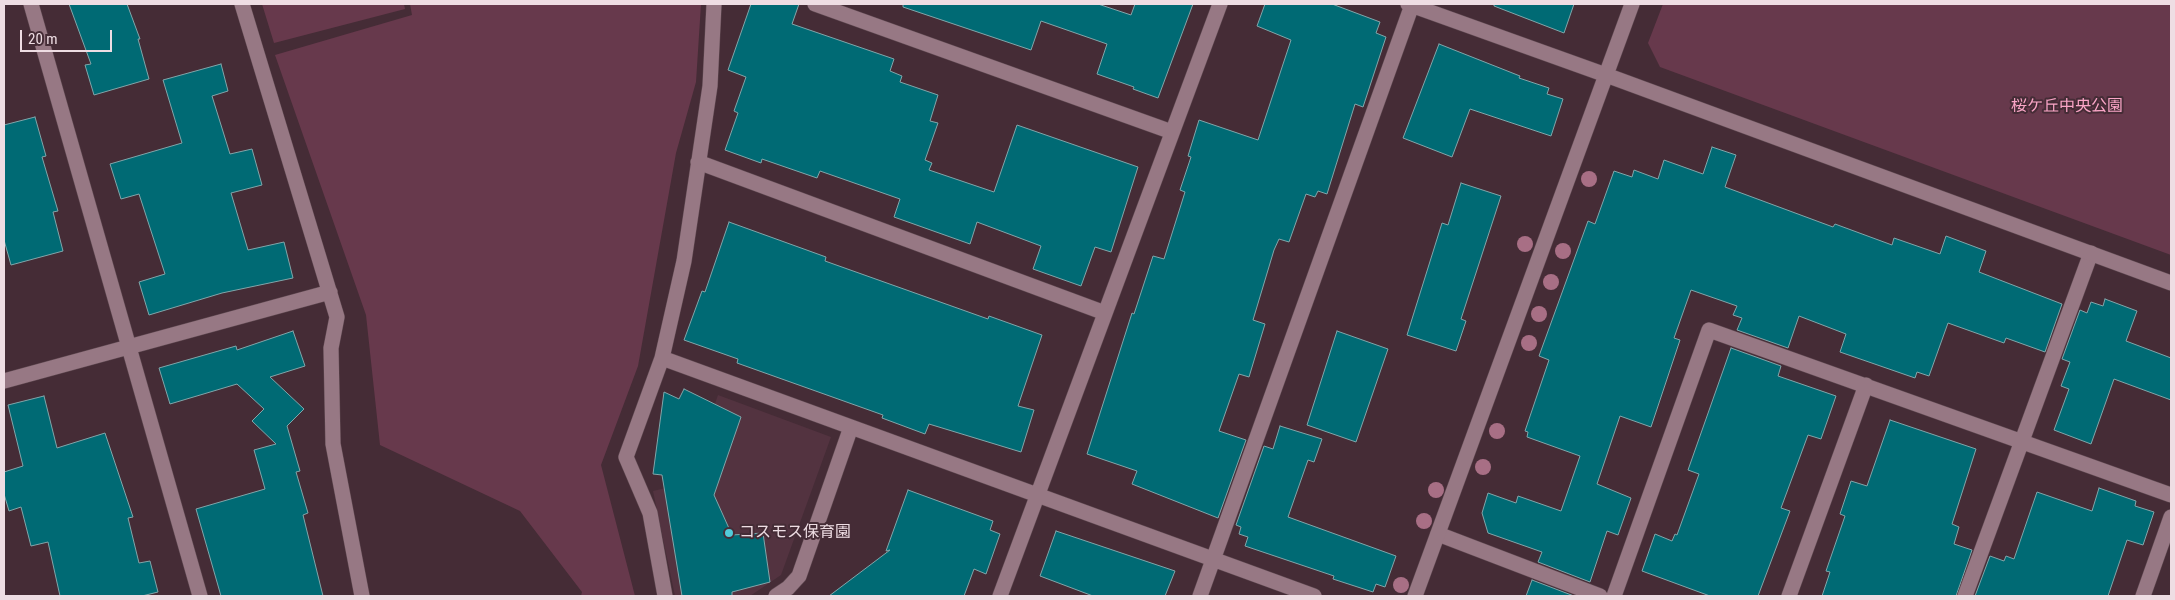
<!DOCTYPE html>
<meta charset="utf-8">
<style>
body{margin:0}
#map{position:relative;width:2175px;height:600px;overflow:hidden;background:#452c36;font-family:"Roboto Condensed",sans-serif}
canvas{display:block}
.frame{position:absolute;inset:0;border:5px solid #eedde3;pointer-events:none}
.scale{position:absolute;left:20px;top:30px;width:92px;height:22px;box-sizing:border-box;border:2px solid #eedde3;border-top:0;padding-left:6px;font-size:15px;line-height:18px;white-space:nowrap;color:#eedde3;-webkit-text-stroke:4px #452c36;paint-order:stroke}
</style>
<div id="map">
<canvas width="2175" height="600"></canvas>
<div class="frame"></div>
<div class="scale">20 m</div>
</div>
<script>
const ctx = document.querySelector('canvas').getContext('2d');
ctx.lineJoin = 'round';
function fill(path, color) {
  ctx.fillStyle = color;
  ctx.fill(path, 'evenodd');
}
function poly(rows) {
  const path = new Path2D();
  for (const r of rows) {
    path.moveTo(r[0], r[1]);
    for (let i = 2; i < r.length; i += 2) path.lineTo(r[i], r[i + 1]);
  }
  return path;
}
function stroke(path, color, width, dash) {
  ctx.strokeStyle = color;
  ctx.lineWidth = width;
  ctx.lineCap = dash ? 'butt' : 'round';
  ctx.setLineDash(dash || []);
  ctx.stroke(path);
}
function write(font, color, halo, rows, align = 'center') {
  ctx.font = font + ' "Roboto Condensed","Noto Sans JP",sans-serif';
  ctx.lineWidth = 4;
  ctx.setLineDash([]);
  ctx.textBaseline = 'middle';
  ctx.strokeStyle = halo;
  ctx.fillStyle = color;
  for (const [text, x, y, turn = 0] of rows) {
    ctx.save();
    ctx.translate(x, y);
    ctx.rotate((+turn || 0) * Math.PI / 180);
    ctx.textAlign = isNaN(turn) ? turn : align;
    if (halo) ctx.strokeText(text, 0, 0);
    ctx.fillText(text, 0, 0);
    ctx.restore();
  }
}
fill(poly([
 [718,395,831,437,781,575,750,596,675,596,653,491,687,483]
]), '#533340');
fill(poly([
 [262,4,404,4,405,9,274,43],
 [410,4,701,4,696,82,676,153,638,366,601,465,635,596,581,596,582,592,520,511,380,445,366,315,275,55,412,15],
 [1663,4,2171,4,2171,255,1660,67,1648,43]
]), '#67394c');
const building = poly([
 [69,4,127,4,140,39,138,39,149,79,94,95,85,65,91,64,69,4],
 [751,4,799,4,792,24,894,59,890,71,902,76,900,82,938,95,930,121,938,123,925,160,932,163,929,170,994,192,1017,125,1138,167,1111,252,1095,247,1081,286,1033,269,1041,246,977,222,970,244,894,217,900,199,820,171,817,178,762,159,761,163,725,150,738,113,734,111,746,77,728,70,751,4],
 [903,4,1098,4,1131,15,1135,4,1193,4,1158,98,1133,89,1134,87,1097,74,1107,44,1041,21,1031,50,903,7,903,4],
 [1265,4,1332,4,1380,22,1376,33,1386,37,1363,107,1355,104,1327,194,1318,191,1315,197,1306,194,1289,242,1279,239,1274,250,1253,320,1265,324,1249,377,1239,374,1219,431,1246,440,1218,518,1132,484,1137,471,1087,454,1132,313,1134,314,1153,256,1164,259,1185,192,1180,190,1191,157,1188,156,1199,120,1258,140,1291,40,1257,26,1265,4],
 [1494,4,1574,4,1564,33,1494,6,1494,4],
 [1439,44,1520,76,1519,78,1549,88,1547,94,1563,99,1551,136,1470,109,1452,157,1403,138,1439,44],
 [221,64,228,91,212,96,230,154,252,149,262,185,231,193,248,250,284,242,293,278,222,293,149,315,139,282,165,274,139,194,121,199,110,164,182,143,163,80,221,64],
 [35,117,46,156,42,157,58,211,53,212,63,251,11,265,4,240,4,125,35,117],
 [1712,147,1736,155,1725,187,1833,227,1835,224,1892,245,1894,238,1940,254,1946,236,1986,251,1979,272,2062,304,2045,352,2006,338,2004,343,1948,323,1929,376,1917,372,1915,378,1840,352,1846,334,1799,316,1788,348,1737,330,1742,318,1733,315,1737,306,1691,290,1674,338,1680,340,1651,427,1620,416,1597,484,1631,498,1618,535,1607,531,1590,582,1538,562,1542,552,1488,533,1482,513,1488,493,1516,503,1518,496,1561,511,1580,456,1527,437,1528,432,1525,431,1549,360,1539,356,1588,221,1595,224,1614,171,1632,177,1634,170,1658,179,1664,160,1703,174,1712,147],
 [1461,183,1501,196,1461,319,1466,321,1456,351,1407,335,1442,223,1448,225,1461,183],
 [729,222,826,257,825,261,929,298,988,319,989,316,1042,335,1018,406,1034,410,1021,452,929,424,925,434,882,418,883,415,737,363,738,359,684,340,702,291,705,292,729,222],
 [2105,299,2137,311,2126,341,2171,358,2171,400,2114,379,2091,444,2054,430,2069,389,2061,386,2070,362,2062,359,2080,310,2087,313,2091,302,2103,306,2105,299],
 [293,331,305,366,270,377,304,409,287,426,300,471,296,472,308,513,303,515,323,596,221,596,196,509,265,489,254,450,276,444,252,421,264,409,237,384,170,404,159,368,236,346,237,350,293,331],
 [1337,331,1388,349,1356,442,1307,425,1337,331],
 [1731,348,1781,366,1778,376,1836,396,1821,439,1808,435,1781,508,1790,511,1758,596,1710,596,1642,571,1655,534,1672,541,1675,534,1677,535,1699,474,1688,470,1731,348],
 [684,389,741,417,714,495,732,535,763,533,770,582,732,592,732,596,682,596,662,475,653,474,664,392,679,399,684,389],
 [44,396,57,448,105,433,133,517,128,518,139,563,150,561,158,592,142,596,60,596,48,542,31,546,21,507,9,511,4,494,4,472,23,466,8,405,44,396],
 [1890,420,1976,449,1952,524,1959,527,1954,544,1972,550,1956,596,1822,596,1830,572,1826,571,1845,516,1840,514,1851,481,1867,486,1890,420],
 [1280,426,1322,439,1314,462,1308,460,1288,517,1396,556,1385,587,1376,584,1373,592,1333,579,1334,576,1245,546,1248,537,1239,534,1241,527,1236,525,1264,446,1273,449,1280,426],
 [2099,488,2136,501,2135,506,2154,512,2143,545,2127,540,2108,596,1975,596,1990,556,2004,561,2006,556,2014,559,2037,492,2092,511,2099,488],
 [908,490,993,521,990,530,1000,534,986,574,974,569,964,596,829,596,890,550,886,551,908,490],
 [1056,531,1175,571,1165,596,1093,596,1040,576,1056,531],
 [1532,580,1574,596,1526,596,1532,580]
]);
fill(building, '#006a74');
stroke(building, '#81a6aa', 1);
const street = poly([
 [31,4,200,596],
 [242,4,337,317,331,348,333,444,362,596],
 [815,4,1172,132],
 [1408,4,1606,75],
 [698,162,1105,313],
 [662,358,1314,596],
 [4,381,330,292],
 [1438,534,1600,596],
 [665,596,650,513,626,457,662,358,684,261,710,86,714,4],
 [776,596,788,588,799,576,851,427],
 [1000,596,1220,4],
 [1200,596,1412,5],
 [1614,596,1709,330,2171,495],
 [1789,596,1866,385],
 [1965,596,2091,253],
 [2143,596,2171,517]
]);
const secondary = poly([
 [1606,75,2171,283],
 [1415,596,1632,4]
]);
stroke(street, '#5e4850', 16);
stroke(secondary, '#5e4850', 16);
stroke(street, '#977884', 15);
stroke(secondary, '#977884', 15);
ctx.fillStyle = '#a86f85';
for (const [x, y] of [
 [1589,179],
 [1525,244],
 [1563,251],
 [1551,282],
 [1539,314],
 [1529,343],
 [1497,431],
 [1483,467],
 [1436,490],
 [1424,521],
 [1401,585]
]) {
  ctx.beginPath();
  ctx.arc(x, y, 8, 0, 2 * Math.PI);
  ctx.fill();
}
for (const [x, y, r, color] of [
 [729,533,5,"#52cbd9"]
]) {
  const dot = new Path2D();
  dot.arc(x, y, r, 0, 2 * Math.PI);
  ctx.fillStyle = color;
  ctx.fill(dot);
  stroke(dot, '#452c36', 2);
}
write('16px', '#f9a5c6', '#452c36', [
 ["桜ケ丘中央公園",2067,107]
]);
write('16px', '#eedde3', '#452c36', [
 ["コスモス保育園",739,533]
], 'left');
</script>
